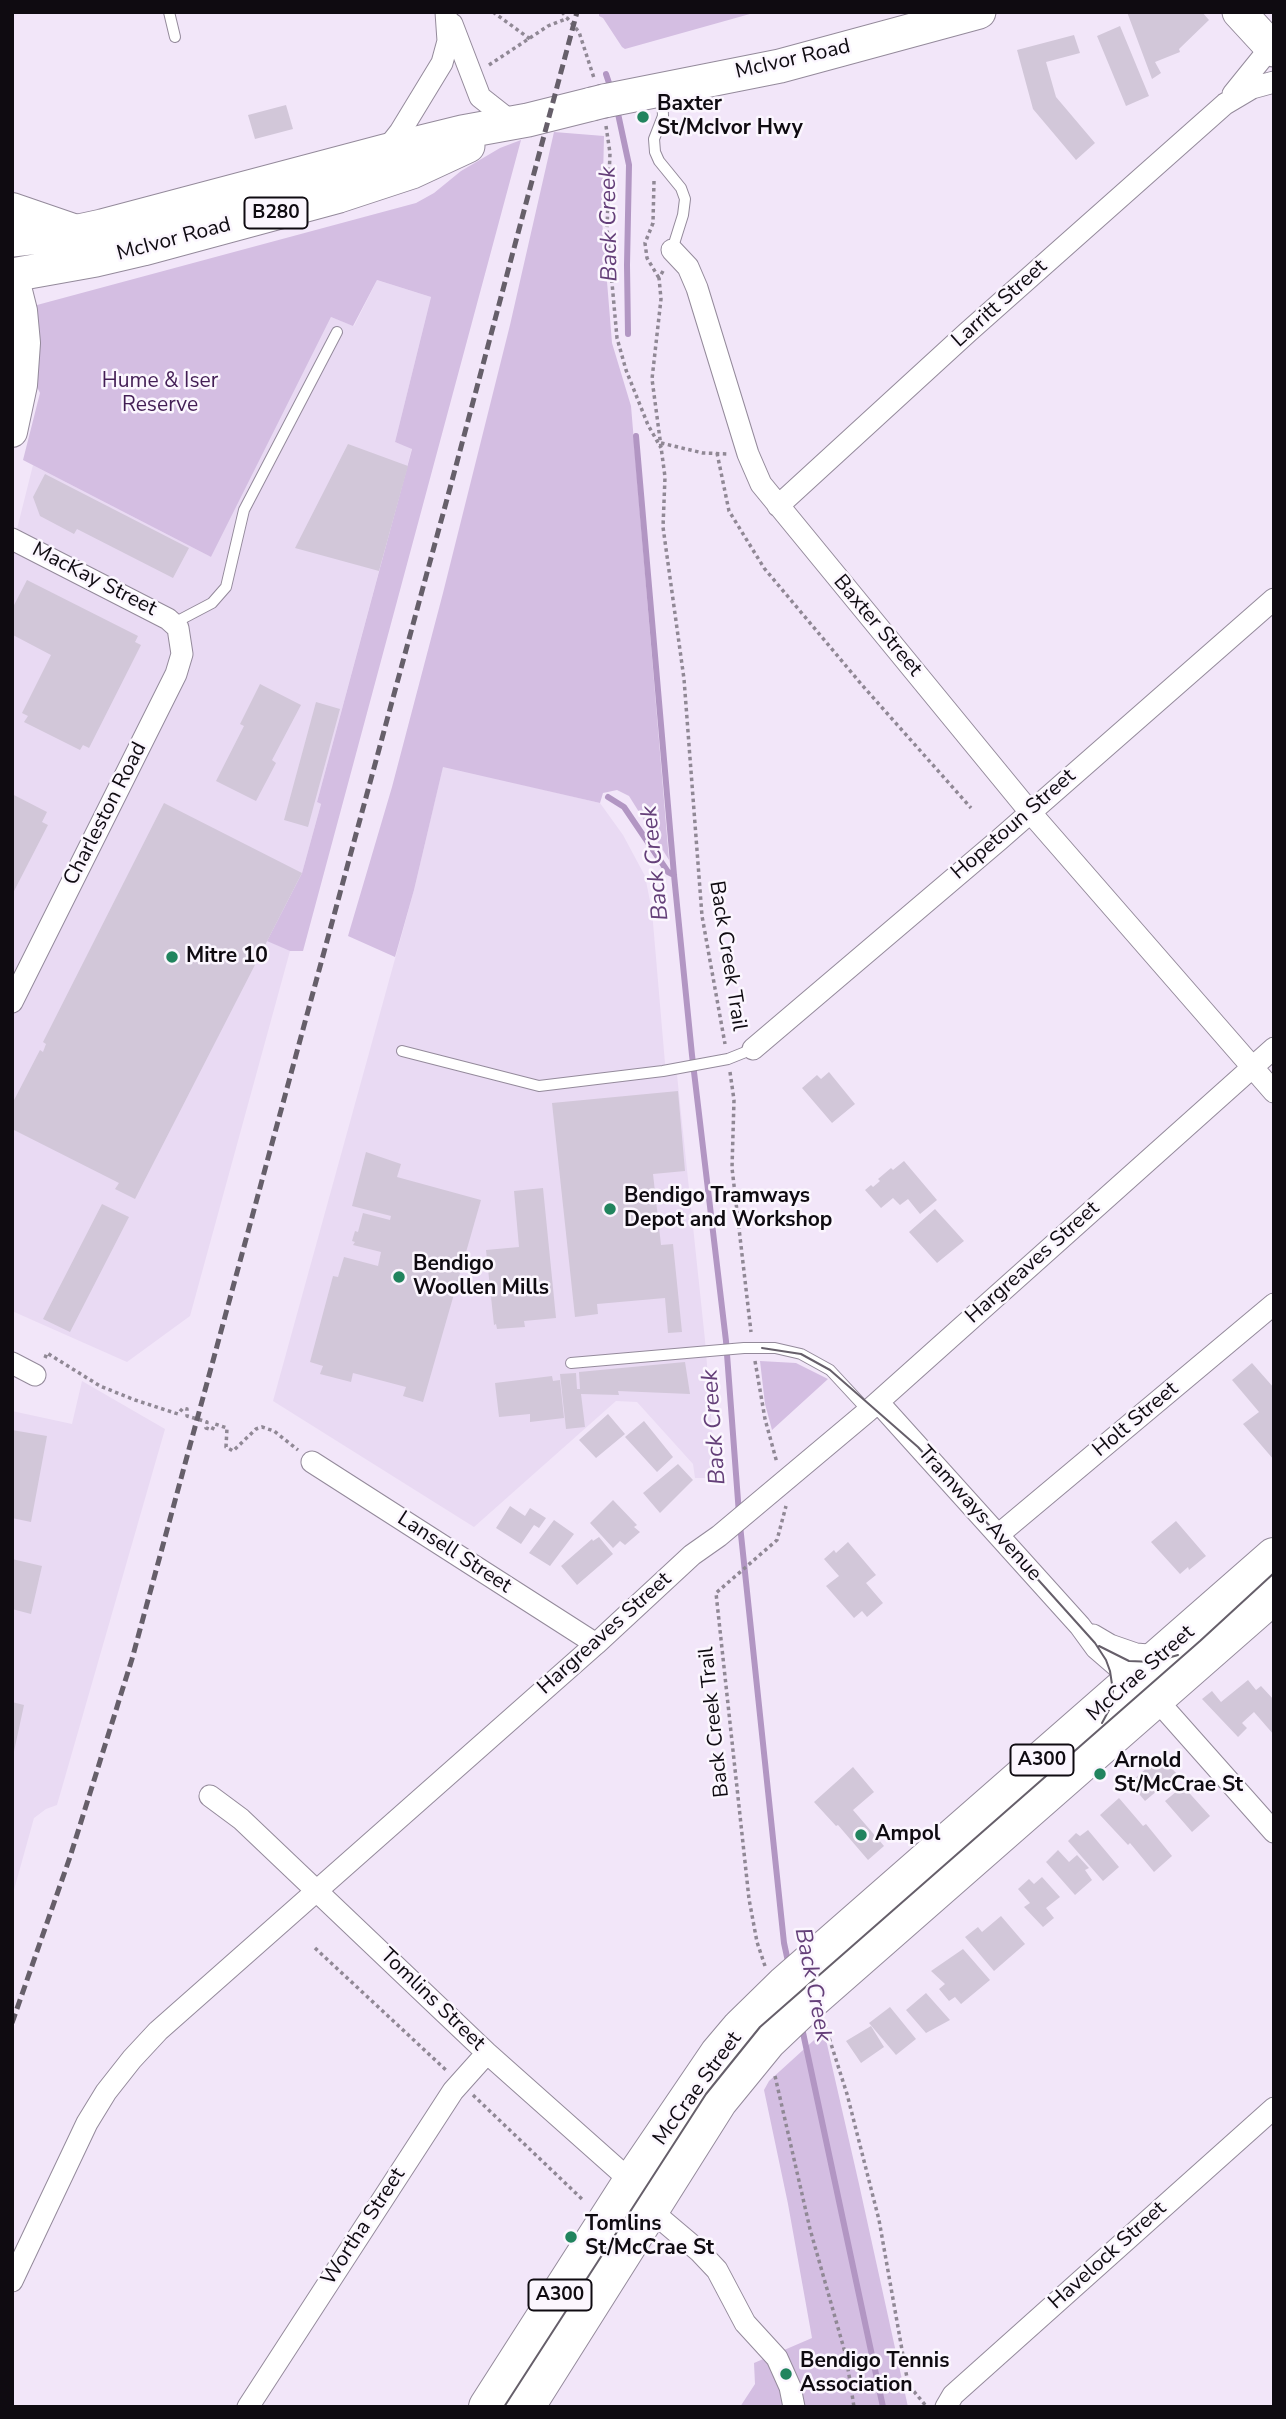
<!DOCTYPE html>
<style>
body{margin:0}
#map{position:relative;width:1286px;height:2419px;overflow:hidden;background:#f2e6f9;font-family:"Nunito Sans",sans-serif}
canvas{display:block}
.frame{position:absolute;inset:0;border:14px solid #0f0b11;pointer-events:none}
</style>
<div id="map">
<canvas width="1286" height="2419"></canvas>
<div class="frame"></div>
</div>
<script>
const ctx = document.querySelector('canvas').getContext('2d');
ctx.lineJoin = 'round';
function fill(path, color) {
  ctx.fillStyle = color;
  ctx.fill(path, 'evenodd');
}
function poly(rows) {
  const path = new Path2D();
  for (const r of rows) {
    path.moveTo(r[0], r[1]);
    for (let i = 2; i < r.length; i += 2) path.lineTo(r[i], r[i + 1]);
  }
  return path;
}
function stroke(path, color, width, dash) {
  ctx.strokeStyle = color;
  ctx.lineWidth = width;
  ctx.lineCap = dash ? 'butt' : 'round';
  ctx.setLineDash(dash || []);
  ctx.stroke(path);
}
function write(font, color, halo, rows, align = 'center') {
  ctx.font = font + ' "Nunito Sans",sans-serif';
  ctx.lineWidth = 5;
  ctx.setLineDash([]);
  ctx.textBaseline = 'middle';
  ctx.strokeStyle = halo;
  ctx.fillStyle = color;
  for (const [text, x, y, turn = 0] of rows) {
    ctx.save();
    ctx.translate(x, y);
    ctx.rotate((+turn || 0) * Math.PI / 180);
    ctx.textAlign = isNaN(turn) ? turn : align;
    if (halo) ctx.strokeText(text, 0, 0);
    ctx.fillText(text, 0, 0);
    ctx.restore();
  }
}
fill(poly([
 [377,280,431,297,395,442,412,448,317,802,321,804,302,873,267,940,290,951,190,1316,127,1362,12,1311,12,549,33,465,211,557,331,317,354,326],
 [443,766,600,803,623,835,645,876,652,911,666,1075,677,1075,705,1340,716,1478,695,1478,693,1464,637,1402,616,1401,474,1527,273,1401,414,890],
 [82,1381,165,1429,57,1805,46,1809,34,1818,12,1897,12,1411,72,1424]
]), '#e9daf3');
fill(poly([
 [599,12,757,12,625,49,622,47,603,18,599,16],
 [554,132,604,136,602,220,612,343,631,406,669,860,629,796,617,790,603,793,600,803,443,767,414,890,395,957,348,936,392,787,443,593,510,325],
 [521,140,303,951,290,951,267,941,302,873,321,804,317,802,412,449,395,442,431,297,377,280,353,326,331,317,211,557,23,460,40,393,36,385,37,305,416,203,434,193,461,171,500,148],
 [760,1361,796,1363,828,1379,772,1430,765,1404],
 [824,2031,859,2184,908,2407,740,2407,755,2384,754,2363,812,2338,788,2204,764,2090,769,2081]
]), '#d4bee2');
stroke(poly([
 [606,74,611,89],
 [617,109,629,165,627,265,628,334],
 [636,436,674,875,692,1055,726,1341,739,1514],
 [608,797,624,807,668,872,674,875],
 [740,1525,784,1943,789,1966],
 [802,2028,883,2407]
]), '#b296c3', 6);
fill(poly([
 [1127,12,1202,12,1209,20,1179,49,1180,52,1155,62,1161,73,1152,79],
 [1120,26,1149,96,1126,106,1097,36],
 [1074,35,1080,53,1046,62,1056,97,1095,143,1076,160,1033,109,1017,50],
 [286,105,293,129,255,139,248,115],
 [348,444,408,466,379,571,295,548],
 [45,474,189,548,173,578,77,529,74,534,40,516,33,497],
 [27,580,138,636,135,642,141,645,89,748,83,745,80,750,24,722,28,716,22,713,51,655,13,635,12,631,12,609],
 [260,684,301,705,272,760,276,763,256,801,216,781,244,726,240,724],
 [316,702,340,709,308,827,284,820],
 [12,794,47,812,42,822,48,825,12,895],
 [164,803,302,873,135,1199,115,1189,119,1183,12,1129,12,1104,40,1050,43,1052,46,1044,43,1042],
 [829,1072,855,1104,832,1123,802,1088,817,1075,821,1079],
 [678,1091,685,1171,653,1174,661,1245,673,1244,682,1332,668,1333,665,1298,597,1304,598,1314,575,1317,552,1103],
 [366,1152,401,1164,397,1177,481,1200,423,1402,403,1396,406,1387,353,1373,351,1382,320,1374,323,1366,310,1362,333,1276,338,1277,344,1257,378,1266,381,1252,353,1245,355,1242,352,1241,355,1231,358,1232,363,1213,390,1220,391,1216,352,1206],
 [904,1161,937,1200,920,1214,908,1199,900,1205,893,1198,881,1208,865,1190,871,1185,873,1187,880,1181,878,1179,891,1168,893,1170],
 [543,1188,556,1318,524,1321,525,1327,497,1329,496,1324,494,1325,486,1250,519,1247,514,1191],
 [102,1204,129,1217,70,1332,43,1319],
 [935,1209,964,1241,937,1263,909,1232],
 [685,1362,690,1394,618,1391,619,1395,581,1394,585,1427,566,1429,560,1374,576,1373,577,1389,580,1389,579,1372],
 [1252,1363,1274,1388,1274,1460,1243,1424,1259,1412,1232,1380],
 [552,1376,553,1381,560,1380,564,1418,530,1422,530,1414,499,1417,495,1383],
 [608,1414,625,1434,596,1458,579,1440],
 [644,1421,673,1457,657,1472,625,1437],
 [12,1430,47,1436,31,1522,12,1518],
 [678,1464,693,1480,660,1513,643,1493],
 [613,1500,637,1525,634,1527,640,1532,625,1545,620,1541,613,1548,590,1523],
 [510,1506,525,1516,530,1508,546,1518,539,1528,534,1525,521,1544,496,1528],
 [554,1520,574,1534,550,1566,529,1553],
 [1176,1521,1206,1556,1189,1570,1188,1567,1180,1574,1151,1542],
 [599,1537,613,1554,577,1585,561,1566,592,1539,593,1541],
 [848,1542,876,1575,866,1583,883,1603,867,1617,862,1611,854,1618,826,1586,839,1576,824,1559,834,1550,836,1553],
 [12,1559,42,1566,31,1614,12,1609],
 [1248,1680,1256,1690,1261,1686,1274,1700,1274,1735,1254,1712,1242,1723,1247,1728,1238,1737,1202,1699,1212,1691,1221,1702],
 [12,1702,24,1705,13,1756,12,1756],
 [1160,1756,1177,1774,1145,1801,1130,1783],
 [853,1767,874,1792,853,1810,884,1846,868,1860,838,1825,836,1826,814,1802],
 [1183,1786,1210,1816,1192,1832,1165,1801],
 [1119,1798,1143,1826,1146,1824,1172,1856,1154,1872,1130,1843,1128,1845,1100,1815],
 [1088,1830,1119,1867,1103,1881,1068,1841,1076,1833,1080,1836],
 [1058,1850,1069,1862,1077,1855,1089,1868,1085,1870,1092,1880,1075,1895,1046,1862],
 [1042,1877,1060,1897,1046,1908,1054,1918,1043,1927,1024,1907,1030,1903,1018,1889,1029,1879,1034,1884],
 [1001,1916,1025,1944,994,1971,965,1937,978,1927,982,1932],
 [963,1949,990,1980,961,2004,955,1997,949,2001,939,1989,945,1984,931,1971],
 [926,1993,950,2020,926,2033,906,2010],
 [890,2007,916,2039,896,2055,869,2023],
 [871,2026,884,2047,861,2063,846,2041]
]), '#d2c7d9');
const lane = poly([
 [169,12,175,37],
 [662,95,663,116,654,139,655,152,659,161,681,188,685,199,683,215,672,250],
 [174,623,212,603,226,587,244,510,337,332],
 [402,1051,539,1086,663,1071,728,1059,753,1049],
 [571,1363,744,1348,775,1348,801,1354,830,1370,868,1411]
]);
const street = poly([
 [452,24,480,97,513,123],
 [1233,94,1271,47],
 [385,151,400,132,442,63,448,41,446,12],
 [672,250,688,267,697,288,748,454,761,484,1030,812,1274,1092],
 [778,506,968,332,1225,104,1252,88,1274,82],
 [12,539,168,619,178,628,182,654,176,674,12,1002],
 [753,1049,999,840,1274,599],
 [12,1363,35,1375],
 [878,1402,1080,1626,1096,1648,1133,1680],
 [312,1462,596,1644],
 [998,1535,1274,1304],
 [1093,1635,1110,1645,1136,1654,1148,1655,1162,1652],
 [1155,1698,1274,1832],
 [210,1796,241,1819,487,2053,632,2182],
 [648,2208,700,2252,717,2270,745,2323,777,2358,790,2387,794,2407],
 [12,2281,87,2123,106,2092,132,2059,158,2031,596,1644,692,1555,719,1536,868,1411,1274,1048],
 [248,2407,453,2091,487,2053],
 [946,2407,953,2395,1274,2108]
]);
const secondary = poly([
 [12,208,79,231],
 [12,432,22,385,25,343,22,311,13,275]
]);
const primary = poly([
 [1239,12,1274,50],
 [604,101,780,66,979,12],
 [12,240,65,234,102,226,385,151,462,132,528,120,592,104],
 [12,275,96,260,143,249,339,196,412,172,468,146]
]);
const highway = poly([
 [488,2407,632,2182,719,2054,741,2028,785,1985,1274,1557],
 [525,2407,718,2101,767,2041,806,2004,1274,1594]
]);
stroke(lane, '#948a9b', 12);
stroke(street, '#948a9b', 23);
stroke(secondary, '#948a9b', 32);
stroke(primary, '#948a9b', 35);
stroke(highway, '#948a9b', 40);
stroke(poly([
 [493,12,530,39],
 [562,12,579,32,594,78],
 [489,65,548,26,568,18],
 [606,126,610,153,607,228,617,338,626,370,648,425,661,448],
 [654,181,653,223,645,243,647,258,659,278],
 [663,271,659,278,661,299,652,379,665,477,663,527,684,679,702,916,725,1044],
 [661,443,703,453,728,454],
 [717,453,729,511,764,568,862,685,971,808],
 [730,1072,734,1100,732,1168,751,1332],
 [45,1358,47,1353,100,1386,135,1400,178,1414,183,1408,187,1409,187,1416,207,1422,206,1428,212,1430,215,1424,227,1428,226,1447,233,1451,256,1429,262,1427,274,1431,298,1450],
 [755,1361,765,1419,777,1463],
 [315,1948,447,2071],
 [765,1966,757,1942,749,1899,716,1593,777,1540,786,1506],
 [825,2025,847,2094,879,2220,907,2378,912,2389,926,2406],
 [775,2076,810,2229,846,2356,854,2407],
 [473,2095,584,2201]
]), '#908895', 3.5, [3.5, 3.5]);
stroke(lane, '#fff', 10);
stroke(street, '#fff', 21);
stroke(secondary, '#fff', 30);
stroke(primary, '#fff', 33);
stroke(highway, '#fff', 38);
stroke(poly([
 [762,1348,801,1354,830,1370,918,1447,998,1535,1095,1643,1106,1660,1110,1671,1113,1691,1109,1710,1102,1723],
 [1099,1646,1129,1661,1154,1662,1178,1655],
 [504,2407,706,2094,760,2027,1200,1641,1274,1573]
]), '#665f6a', 2);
stroke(poly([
 [12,2023,70,1857,132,1659,453,477,577,12]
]), '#665f6a', 5, [10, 5]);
const primaryBridge = poly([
 [592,104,604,101]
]);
stroke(primaryBridge, '#948a9b', 35, []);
stroke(primaryBridge, '#fff', 33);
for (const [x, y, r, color] of [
 [643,117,7,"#21845e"],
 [172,957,7,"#21845e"],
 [610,1209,7,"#21845e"],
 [399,1277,7,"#21845e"],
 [1100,1774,7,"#21845e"],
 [861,1835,7,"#21845e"],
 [571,2237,7,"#21845e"],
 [786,2374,7,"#21845e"]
]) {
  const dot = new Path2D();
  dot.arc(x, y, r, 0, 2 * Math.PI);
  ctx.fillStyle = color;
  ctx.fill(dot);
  stroke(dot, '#fbf6fe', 2.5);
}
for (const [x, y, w] of [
 [276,213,63],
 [1042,1760,63],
 [560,2295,63]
]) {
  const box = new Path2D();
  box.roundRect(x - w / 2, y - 15.5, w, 31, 5);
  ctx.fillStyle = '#fbf6fe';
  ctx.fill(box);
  stroke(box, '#0f0b11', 2);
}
write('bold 19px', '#0f0b11', null, [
 ["B280",276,213],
 ["A300",1042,1760],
 ["A300",560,2295]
]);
write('21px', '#0f0b11', '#fbf6fe', [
 ["McIvor Road",793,60,-13],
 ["McIvor Road",174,240,-15],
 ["Larritt Street",1000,304,-42],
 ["MacKay Street",94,580,27],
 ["Baxter Street",877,626,50],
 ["Charleston Road",106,814,-63],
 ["Hopetoun Street",1014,825,-41],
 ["Back Creek Trail",727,956,81],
 ["Hargreaves Street",1033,1263,-42],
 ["Holt Street",1136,1420,-40],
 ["Tramways Avenue",979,1514,48],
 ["Lansell Street",454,1553,33],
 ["Hargreaves Street",605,1634,-42],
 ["McCrae Street",1141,1674,-41],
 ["Back Creek Trail",715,1722,-96],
 ["Tomlins Street",432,2000,44],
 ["McCrae Street",698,2089,-54],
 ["Wortha Street",364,2227,-57],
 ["Havelock Street",1108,2256,-42]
]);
write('bold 21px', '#0f0b11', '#fbf6fe', [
 ["Baxter",657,105],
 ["St/McIvor Hwy",657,129],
 ["Mitre 10",186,957],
 ["Bendigo Tramways",624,1197],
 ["Depot and Workshop",624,1221],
 ["Bendigo",413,1265],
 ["Woollen Mills",413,1289],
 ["Arnold",1114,1762],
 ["St/McCrae St",1114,1786],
 ["Ampol",875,1835],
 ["Tomlins",585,2225],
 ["St/McCrae St",585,2249],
 ["Bendigo Tennis",800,2362],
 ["Association",800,2386]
], 'left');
write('21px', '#431e55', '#fbf6fe', [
 ["Hume & Iser",160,382],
 ["Reserve",160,406]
]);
write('italic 23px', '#643f79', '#fbf6fe', [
 ["Back Creek",610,224,-91],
 ["Back Creek",656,863,-96],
 ["Back Creek",715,1427,-94],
 ["Back Creek",812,1985,79]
]);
</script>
